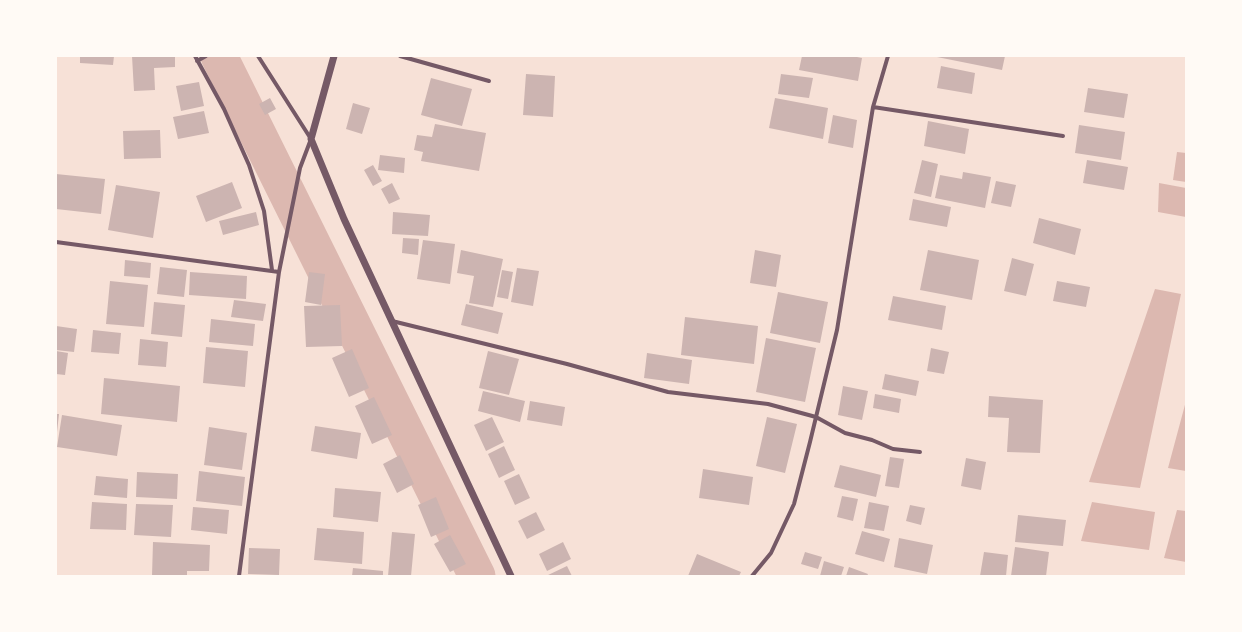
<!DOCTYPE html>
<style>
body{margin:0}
#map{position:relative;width:1242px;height:632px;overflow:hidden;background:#f7e1d7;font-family:Ubuntu,sans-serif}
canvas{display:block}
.frame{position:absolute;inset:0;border:57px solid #fffaf5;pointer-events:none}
</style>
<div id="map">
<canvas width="1242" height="632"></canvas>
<div class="frame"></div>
</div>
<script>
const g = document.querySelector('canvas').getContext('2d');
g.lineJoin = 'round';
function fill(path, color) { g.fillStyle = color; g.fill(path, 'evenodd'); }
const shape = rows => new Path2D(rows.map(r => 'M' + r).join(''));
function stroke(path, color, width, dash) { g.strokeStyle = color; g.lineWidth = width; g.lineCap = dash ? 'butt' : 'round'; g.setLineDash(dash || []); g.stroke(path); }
const water = shape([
 [1177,152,1186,153,1186,182,1173,180],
 [1159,183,1186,188,1186,217,1158,212],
 [1155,289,1181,294,1140,488,1089,482],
 [1186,401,1186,471,1168,468],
 [1092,502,1155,512,1149,550,1081,541],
 [1177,510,1186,511,1186,562,1164,558]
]);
const river = shape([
 [219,56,477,576]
]);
const building = shape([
 [80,56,114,56,113,65,80,63],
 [132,56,175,56,175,67,154,68,155,90,134,91],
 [802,56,852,56,862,58,858,81,799,70],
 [932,56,1005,56,1002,70],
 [941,66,975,73,972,94,937,88],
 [526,74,555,76,553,117,523,115],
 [781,74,813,78,809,98,778,94],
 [431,78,472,89,462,126,421,115],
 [199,82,204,106,181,111,176,86],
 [1088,88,1128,94,1124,118,1084,112],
 [270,98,276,109,265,115,259,104],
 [775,98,828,108,823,139,769,128],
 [353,103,370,108,362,134,346,129],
 [204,111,209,133,178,139,173,117],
 [833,115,857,120,853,148,828,143],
 [928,121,969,129,965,154,924,146],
 [435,124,486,133,479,171,421,161,423,152,414,150,417,135,432,137],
 [1079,125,1125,132,1121,160,1075,153],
 [160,130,161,158,124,159,123,131],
 [380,155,405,158,404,173,378,170],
 [922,160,938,164,931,197,914,193],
 [1087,160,1128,167,1124,190,1083,183],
 [373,165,382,181,373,186,364,170],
 [963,172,991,177,985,208,935,198,940,175,962,179],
 [56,174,105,179,101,214,56,209],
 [996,181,1016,185,1011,207,991,203],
 [232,182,242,208,206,222,196,196],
 [392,183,400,199,389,204,381,189],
 [116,185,160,192,153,238,108,230],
 [913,199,951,207,947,227,909,220],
 [256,212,259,225,223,235,219,221],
 [393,212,430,215,428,236,392,234],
 [1039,218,1081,229,1075,255,1033,243],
 [403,238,419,239,418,255,402,253],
 [423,240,455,244,450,284,417,279],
 [461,250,503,259,493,307,469,303,474,276,457,273],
 [755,250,781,255,776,287,750,283],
 [928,250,979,260,972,300,920,290],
 [1012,258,1034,264,1026,296,1004,291],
 [125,260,151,263,150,278,124,276],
 [160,267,187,270,184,297,157,294],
 [517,268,539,271,533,306,511,302],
 [502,270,513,272,508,299,497,297],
 [190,272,247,276,246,299,189,295],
 [309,272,325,274,321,305,305,302],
 [110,281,148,285,144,327,106,324],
 [1057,281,1090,287,1086,307,1053,301],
 [778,292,828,302,820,343,770,333],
 [893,296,946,306,942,330,888,320],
 [234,300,266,304,263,321,231,317],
 [154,302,185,305,182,337,151,334],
 [466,304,503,313,498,334,461,325],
 [340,305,342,346,306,347,304,306],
 [685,317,758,326,754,364,681,355],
 [211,319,255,324,253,346,209,342],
 [56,326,77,329,74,352,56,350],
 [93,330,121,333,119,354,91,352],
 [766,338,816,348,805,402,756,392],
 [140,339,168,342,166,367,138,365],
 [206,347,248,351,245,387,203,383],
 [931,348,949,352,944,374,927,371],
 [352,349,369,388,349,397,332,358],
 [56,351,68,353,65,375,56,374],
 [488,351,519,359,509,395,479,388],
 [647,353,692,360,689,384,644,378],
 [885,374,919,381,916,396,882,389],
 [104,378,180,386,177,422,101,414],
 [843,386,868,391,862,420,838,415],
 [483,391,525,401,520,422,478,411],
 [875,394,901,399,899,413,873,408],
 [989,396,1043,400,1040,453,1007,452,1009,418,988,417],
 [374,397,392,435,372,444,355,406],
 [530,401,565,407,562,426,527,420],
 [56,414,59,414,57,432,56,432],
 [62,415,122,425,117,456,57,447],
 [492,417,504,442,486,451,474,425],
 [767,417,797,424,785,473,756,466],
 [315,426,361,433,357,459,311,451],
 [209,427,247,433,242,470,204,465],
 [504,446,515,470,499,478,488,454],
 [400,455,414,484,397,493,383,464],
 [890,457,904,459,899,488,885,486],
 [966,458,986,462,981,490,961,486],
 [840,465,881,475,876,497,834,487],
 [703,469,753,477,749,505,699,498],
 [199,471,245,477,242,506,196,501],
 [137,472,178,474,177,499,136,497],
 [519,474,530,498,515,505,504,481],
 [96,476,128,479,127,498,94,495],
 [335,488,381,492,378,522,333,517],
 [842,496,858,499,853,521,837,517],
 [436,497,449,529,431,537,418,505],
 [92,502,127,504,126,530,90,529],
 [869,502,889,506,884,531,864,528],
 [136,504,173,505,171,537,134,535],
 [910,505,925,508,921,525,906,521],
 [193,507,229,510,227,534,191,530],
 [536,512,545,530,527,539,518,521],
 [1018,515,1066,520,1063,546,1015,542],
 [317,528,364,532,362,564,314,560],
 [862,531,890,539,884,562,855,554],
 [392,532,415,534,411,576,388,576],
 [450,535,466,564,450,572,434,544],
 [899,538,933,545,927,574,894,567],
 [153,542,210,545,209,571,187,571,187,576,152,576],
 [563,542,571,559,547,571,539,554],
 [1015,547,1049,552,1046,576,1011,576],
 [249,548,280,549,279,575,248,574],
 [805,552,822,557,818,569,801,564],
 [984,552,1008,555,1006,576,980,576],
 [697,554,741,572,739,576,688,576],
 [824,561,844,567,841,576,820,576],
 [567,566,572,576,546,576],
 [849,567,868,574,867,576,846,576],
 [353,568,383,571,383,576,352,576]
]);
const minor = shape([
 [195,56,224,109,249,165,264,211,272,270],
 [400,56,489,81],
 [197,61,206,56],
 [873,107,1063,136],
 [56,242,279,272],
 [392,321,567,364,668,392,768,404,816,417,845,433,872,440,893,449,920,452],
 [239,576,279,272,300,168,311,139,258,56],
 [752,576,771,553,794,504,810,442,837,330,873,107,888,56]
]);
const tertiary = shape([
 [334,56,311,139,344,219,511,576]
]);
fill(water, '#dcb8b0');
stroke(river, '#dcb8b0', 37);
fill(building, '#ccb4b1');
stroke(minor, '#755966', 4);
stroke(tertiary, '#755966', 7);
</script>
